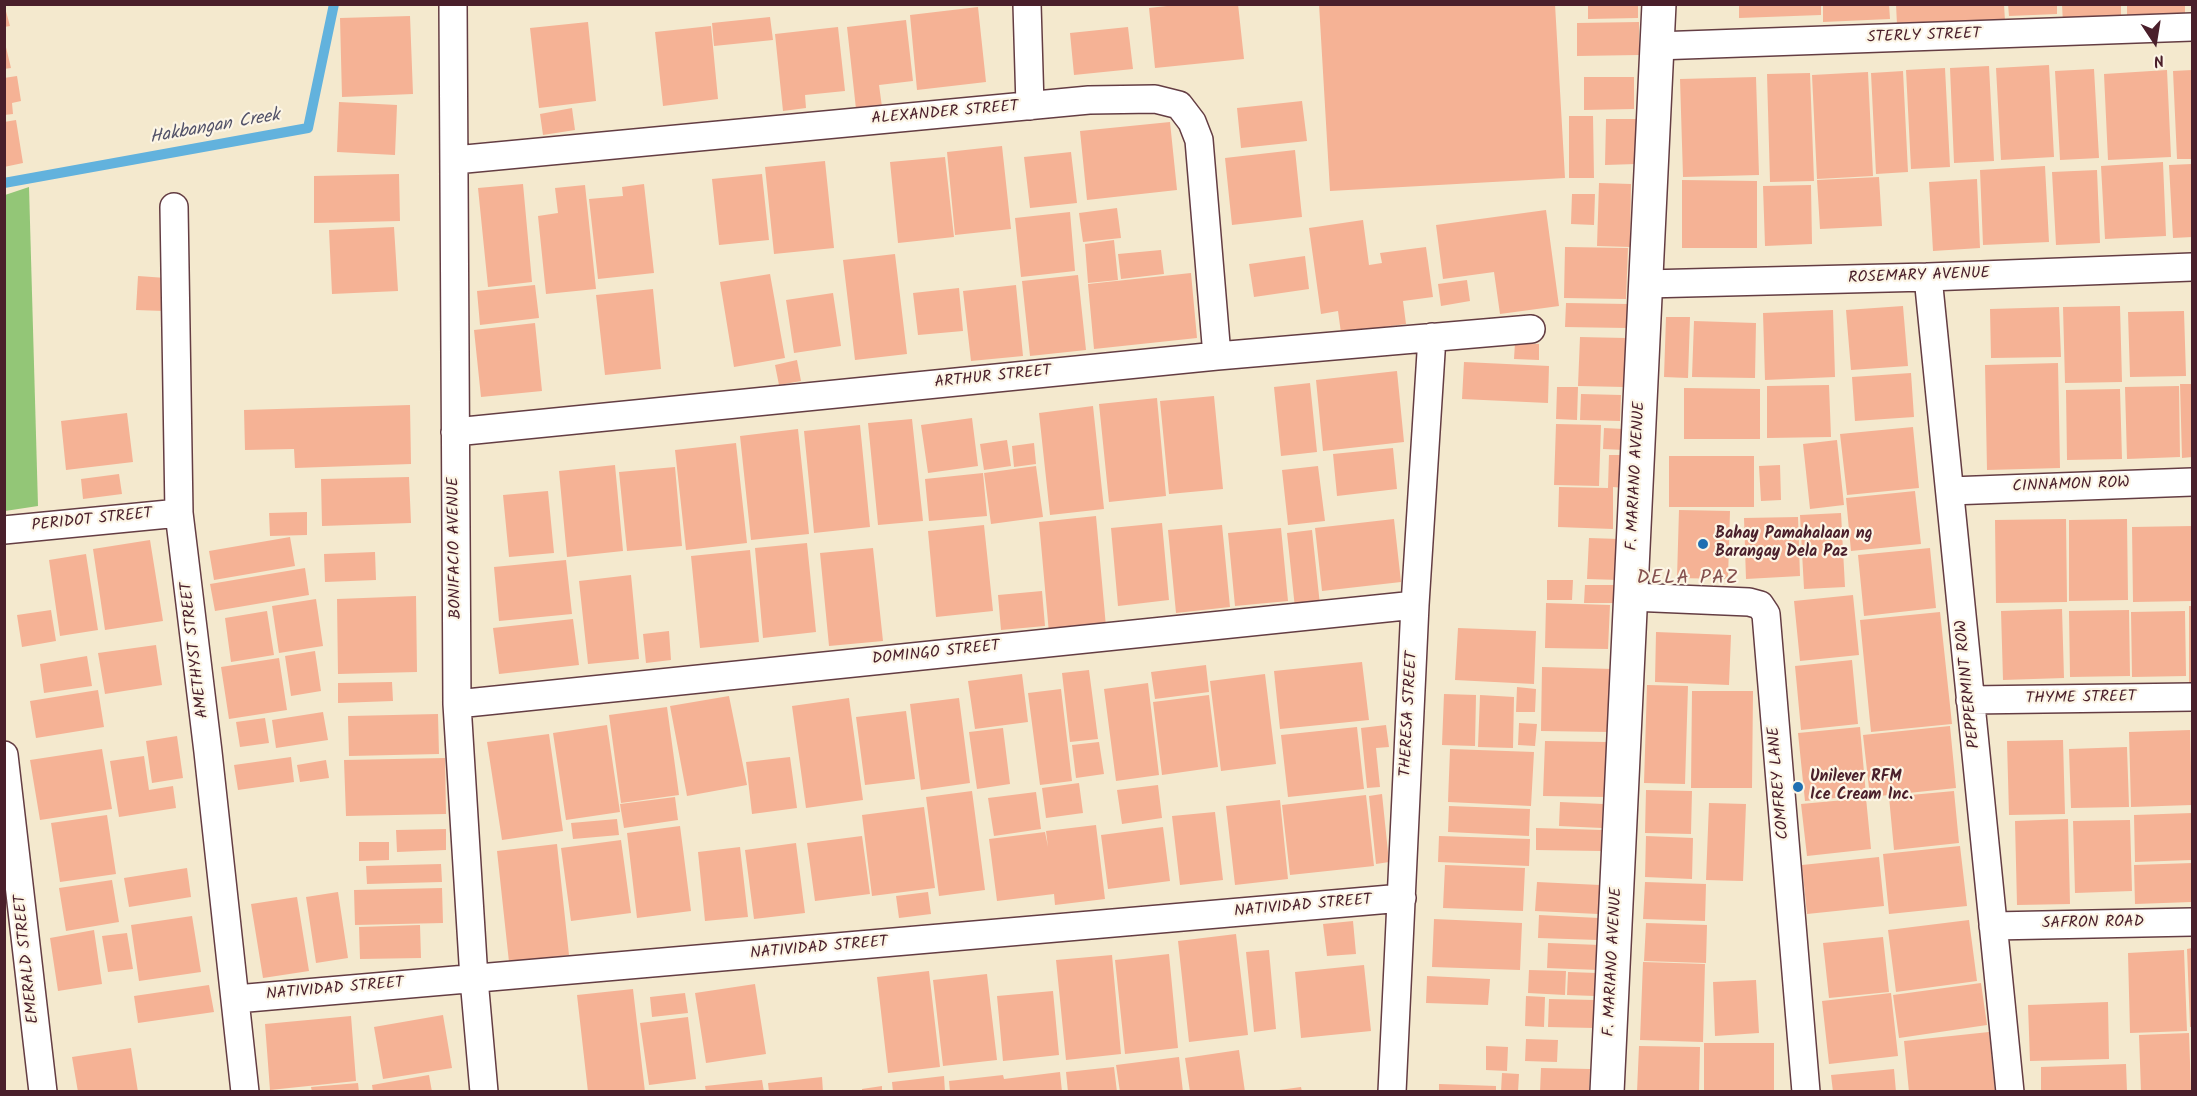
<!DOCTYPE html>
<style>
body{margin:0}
#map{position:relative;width:2197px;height:1096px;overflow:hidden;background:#f4e9ce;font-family:Kalam,sans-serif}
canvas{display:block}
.frame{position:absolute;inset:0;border:6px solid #4a1f2b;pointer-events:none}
.north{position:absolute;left:2125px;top:12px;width:60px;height:60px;-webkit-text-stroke:4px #fcf5e5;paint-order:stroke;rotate:168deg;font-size:16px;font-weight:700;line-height:24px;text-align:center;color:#4a1f2b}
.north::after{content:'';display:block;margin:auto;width:21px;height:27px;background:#4a1f2b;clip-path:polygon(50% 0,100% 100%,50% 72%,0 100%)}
</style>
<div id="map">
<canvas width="2197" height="1096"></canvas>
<div class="frame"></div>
<div class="north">N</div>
</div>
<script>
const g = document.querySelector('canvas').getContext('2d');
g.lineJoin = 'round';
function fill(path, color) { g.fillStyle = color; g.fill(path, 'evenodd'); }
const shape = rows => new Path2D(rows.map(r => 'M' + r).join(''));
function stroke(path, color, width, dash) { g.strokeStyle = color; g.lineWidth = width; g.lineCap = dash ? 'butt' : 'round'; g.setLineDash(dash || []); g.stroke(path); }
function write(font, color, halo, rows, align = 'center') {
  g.font = font + ' Kalam,sans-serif'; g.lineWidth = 4.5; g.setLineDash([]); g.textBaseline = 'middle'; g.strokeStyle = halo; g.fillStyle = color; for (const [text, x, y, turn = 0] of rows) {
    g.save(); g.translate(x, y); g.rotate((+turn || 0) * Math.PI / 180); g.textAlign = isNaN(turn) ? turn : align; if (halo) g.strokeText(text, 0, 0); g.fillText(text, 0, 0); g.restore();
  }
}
const green = shape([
 [29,187,38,506,5,511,5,195]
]);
const stream = shape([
 [4,183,308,128,334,4]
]);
const building = shape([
 [4,4,10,26,4,27],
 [1185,4,1238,4,1244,59,1155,68,1149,8],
 [1319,4,1555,4,1565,178,1330,191],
 [1588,4,1638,4,1638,18,1588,19],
 [1823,4,1889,4,1890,19,1823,22],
 [1896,4,2004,4,2005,21,1897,25],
 [2008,4,2057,4,2057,14,2009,16],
 [2062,4,2121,4,2121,22,2063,24],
 [2127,4,2185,4,2185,13,2127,15],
 [1739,5,1821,5,1821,15,1739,18],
 [978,7,986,82,917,90,910,15],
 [410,16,413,94,342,97,340,18],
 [770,17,773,40,714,46,712,23],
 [906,20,913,81,879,85,882,107,856,109,847,27],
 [588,22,596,101,539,108,530,28],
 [1639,22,1639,55,1577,56,1577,23],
 [711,26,718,99,663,106,655,32],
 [838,27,845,91,805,95,806,108,783,111,775,34],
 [1128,27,1133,69,1074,75,1070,33],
 [4,39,11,68,4,69],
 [2049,65,2054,157,2001,160,1996,68],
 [1989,66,1994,161,1954,163,1950,68],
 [1945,68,1950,167,1911,169,1906,70],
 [2094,69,2099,158,2060,160,2055,71],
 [2167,70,2171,157,2108,160,2104,74],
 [2192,70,2192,159,2177,159,2173,71],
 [1903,71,1908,172,1876,174,1871,73],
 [1868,72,1873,176,1817,179,1812,75],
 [1810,73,1814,181,1770,182,1767,74],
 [17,76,21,101,12,103,13,114,4,115,4,78],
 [1584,77,1634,77,1634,109,1584,110],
 [1756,77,1759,175,1683,177,1680,79],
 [1302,101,1307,141,1241,148,1237,108],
 [339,102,397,105,395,155,337,152],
 [572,108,575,130,543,135,540,114],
 [1569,116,1593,116,1594,178,1569,178],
 [1606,119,1636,119,1636,164,1605,165],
 [16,120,23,163,4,167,4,122],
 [1170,122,1177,190,1087,200,1080,131],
 [1002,146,1011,229,955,235,947,152],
 [1295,150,1302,217,1232,225,1225,158],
 [1071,152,1077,203,1030,208,1024,157],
 [945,157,954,237,898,243,890,162],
 [825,161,834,248,774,254,765,167],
 [2163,162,2166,236,2105,239,2101,166],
 [2192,164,2192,237,2173,238,2169,165],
 [2045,166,2049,242,1983,245,1980,170],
 [2097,170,2100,243,2056,245,2052,172],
 [399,174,400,221,314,223,314,176],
 [762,174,769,240,719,245,712,179],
 [1879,177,1882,226,1820,229,1817,180],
 [1977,179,1980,248,1933,251,1929,182],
 [1682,180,1757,181,1757,248,1682,248],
 [1599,183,1631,184,1630,247,1597,246],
 [523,184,532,282,488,287,478,188],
 [644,184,654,273,598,279,589,199,623,196,622,187],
 [585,185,596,289,546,294,538,216,558,213,555,188],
 [1811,185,1812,244,1765,246,1763,186],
 [1572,194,1595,194,1594,225,1571,224],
 [1117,208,1121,238,1083,242,1079,213],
 [1546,210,1559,306,1500,314,1494,272,1443,279,1436,225],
 [1070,212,1075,271,1021,277,1015,218],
 [1363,220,1369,265,1382,263,1380,253,1426,247,1433,297,1403,301,1406,324,1341,333,1338,311,1321,314,1309,228],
 [394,227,398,291,332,294,329,230],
 [1114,240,1118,280,1088,283,1085,244],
 [1565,247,1628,248,1626,299,1564,298],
 [1161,250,1164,274,1121,279,1118,254],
 [895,254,907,354,855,360,843,260],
 [1305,256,1309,289,1254,297,1249,264],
 [1191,273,1197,338,1094,349,1088,284],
 [770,274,785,358,734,367,720,282],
 [1078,275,1086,350,1030,356,1022,281],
 [138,276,166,278,164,311,136,310],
 [1467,280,1470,301,1441,306,1438,284],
 [535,285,539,318,480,325,477,291],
 [1016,285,1023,356,971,361,963,291],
 [959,288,963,331,918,335,913,293],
 [653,289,661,369,605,375,596,295],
 [833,293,841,346,794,353,786,300],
 [1566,303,1628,304,1627,328,1565,327],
 [1903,306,1908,366,1851,370,1846,310],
 [2120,306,2122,382,2065,383,2063,307],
 [2059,307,2061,357,1991,358,1990,309],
 [1833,310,1835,377,1765,380,1763,313],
 [2184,311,2186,376,2130,377,2128,312],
 [1666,317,1690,317,1688,378,1664,377],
 [1694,321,1756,323,1755,378,1692,377],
 [535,323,542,391,481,397,474,330],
 [1580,337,1626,338,1624,387,1578,386],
 [1515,343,1539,344,1539,360,1514,359],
 [797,360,801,381,779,385,775,365],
 [1464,362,1549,366,1548,403,1462,399],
 [2058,363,2060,468,1987,470,1985,365],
 [1397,371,1404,442,1323,451,1316,380],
 [1911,373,1914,417,1855,421,1852,377],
 [1310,383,1317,452,1281,456,1274,387],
 [2180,384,2192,384,2192,457,2182,458],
 [1829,385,1831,437,1767,438,1767,386],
 [2179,386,2180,457,2127,459,2125,387],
 [1557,387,1578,387,1577,420,1556,419],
 [1684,388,1760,389,1760,439,1684,439],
 [2120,389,2122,459,2067,460,2066,390],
 [1581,394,1621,395,1620,421,1580,420],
 [1214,396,1223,489,1169,494,1160,401],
 [1157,398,1166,496,1109,502,1099,404],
 [410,405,411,464,295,468,294,449,245,450,244,410],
 [1093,406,1104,509,1050,515,1039,413],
 [127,413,133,462,66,470,61,421],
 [972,418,978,466,928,473,921,425],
 [912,419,923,521,878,525,868,423],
 [1556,424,1601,425,1599,486,1554,485],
 [860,425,870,527,814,533,804,431],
 [1913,427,1919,488,1847,495,1840,434],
 [1604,428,1624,429,1624,450,1603,449],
 [798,429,809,534,751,540,740,436],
 [1007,440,1011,466,984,470,980,444],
 [1837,440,1844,505,1810,509,1803,444],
 [736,443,747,543,686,550,675,450],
 [1034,443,1036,464,1014,467,1012,446],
 [1393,448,1397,489,1337,496,1333,454],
 [1609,455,1625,455,1624,488,1613,487,1613,529,1558,527,1559,487,1608,488],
 [1669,456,1754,456,1754,507,1669,507],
 [615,465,623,551,567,557,559,471],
 [1780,465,1781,500,1761,501,1759,466],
 [1036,466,1043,517,991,524,984,473],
 [1318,466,1325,521,1288,525,1282,470],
 [675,467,682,546,627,551,619,472],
 [983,473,987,516,929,521,925,479],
 [119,474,122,494,83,499,81,479],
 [409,477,411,523,322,526,321,479],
 [548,491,554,553,509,557,503,495],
 [1915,491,1921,544,1851,551,1846,498],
 [1679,510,1730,511,1728,579,1677,578],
 [307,512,307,535,270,536,269,513],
 [1841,513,1845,587,1804,589,1800,515],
 [1096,516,1106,627,1049,633,1039,522],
 [1798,517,1800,576,1746,579,1744,518],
 [1394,519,1401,582,1322,591,1315,528],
 [2066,519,2067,602,1996,603,1995,520],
 [2127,519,2128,600,2069,601,2069,520],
 [1162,523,1169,600,1118,606,1111,528],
 [984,525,993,611,936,617,928,531],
 [1222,525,1230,607,1176,613,1168,530],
 [2192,526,2192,601,2133,602,2132,527],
 [1281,528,1288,601,1235,606,1228,533],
 [1312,530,1320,605,1295,608,1287,533],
 [290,537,295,566,214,580,209,551],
 [1589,538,1620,539,1619,580,1587,579],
 [150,540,163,621,105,630,93,549],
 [807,543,816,632,763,638,755,548],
 [873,548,883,641,829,646,820,553],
 [1930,548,1936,608,1864,616,1858,555],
 [750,550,759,642,700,648,691,556],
 [375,552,376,580,325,582,324,554],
 [86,554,98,630,60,636,49,560],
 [566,560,572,614,499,621,494,567],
 [305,568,309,595,215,611,210,584],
 [631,575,639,659,588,664,579,581],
 [1547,580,1573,580,1572,600,1547,600],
 [1585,585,1617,585,1616,603,1584,603],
 [1042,591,1045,626,1001,630,998,595],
 [1853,595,1859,655,1800,661,1794,601],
 [416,596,417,672,338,674,337,599],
 [316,599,323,646,279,653,272,606],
 [1546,603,1610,605,1608,649,1545,648],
 [2189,606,2192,606,2192,684,2189,684],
 [2062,609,2064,678,2003,680,2001,611],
 [51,610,56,641,22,647,17,615],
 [2129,610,2130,676,2070,677,2069,611],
 [267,611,274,655,231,662,225,618],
 [2185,611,2186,676,2132,677,2131,612],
 [1940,612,1952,724,1871,732,1860,620],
 [573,619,579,665,499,674,493,628],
 [1458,628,1536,631,1534,684,1455,680],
 [669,631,671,660,646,663,643,634],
 [1656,632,1731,635,1729,685,1655,682],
 [156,645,162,685,105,694,98,653],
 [315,651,321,691,291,696,285,656],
 [87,656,92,686,44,693,40,664],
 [279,658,287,710,229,719,221,667],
 [1852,660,1858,724,1801,730,1795,666],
 [1362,662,1369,720,1280,729,1274,671],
 [1206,665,1209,692,1155,699,1151,672],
 [1542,667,1613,669,1611,732,1541,731],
 [1089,670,1098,739,1070,742,1062,673],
 [1022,674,1028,722,975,729,968,681],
 [1265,674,1276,764,1221,771,1210,681],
 [392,682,393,701,338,703,338,683],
 [1148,683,1159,775,1116,781,1104,689],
 [1647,685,1688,686,1685,784,1644,783],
 [1517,687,1536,689,1535,712,1516,712],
 [1061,689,1072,781,1040,785,1028,693],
 [98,690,104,727,36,738,30,701],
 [1692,691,1753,691,1752,788,1691,788],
 [1444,694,1476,695,1475,746,1442,745],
 [1209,695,1218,767,1162,775,1153,702],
 [1480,695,1514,697,1513,748,1478,747],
 [729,696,747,785,687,796,670,706],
 [849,698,863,800,806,808,792,706],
 [959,698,970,783,921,790,910,704],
 [667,707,679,795,621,803,609,715],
 [906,711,915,779,865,785,856,717],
 [323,712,328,740,276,748,272,720],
 [438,714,439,754,349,756,348,716],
 [265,718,269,743,240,747,236,722],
 [1519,723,1537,724,1535,746,1518,745],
 [607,725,620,812,566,820,553,733],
 [1386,725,1389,747,1376,748,1380,787,1367,788,1361,728],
 [1950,726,1956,788,1870,797,1863,735],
 [1357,727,1364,789,1288,797,1281,735],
 [1860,727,1866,795,1805,801,1798,733],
 [1003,728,1010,784,977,789,969,732],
 [2190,730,2192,805,2131,807,2129,732],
 [549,734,563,831,502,840,487,742],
 [177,736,183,778,152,783,146,741],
 [2063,740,2065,814,2009,815,2007,741],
 [1545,741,1607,742,1606,797,1543,796],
 [1099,742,1104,774,1076,778,1072,745],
 [2127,747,2129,807,2071,808,2069,749],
 [102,749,112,809,40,820,30,760],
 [1450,749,1534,752,1531,806,1448,802],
 [144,756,149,790,173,786,176,808,119,817,110,761],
 [291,757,294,782,238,790,234,765],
 [790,757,797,808,752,814,746,762],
 [445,758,446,814,346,816,344,760],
 [326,760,329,778,300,782,297,765],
 [1079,783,1083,813,1046,818,1042,788],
 [1158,785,1162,818,1122,824,1117,790],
 [1646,790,1692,791,1691,834,1645,833],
 [972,791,985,890,939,896,926,797],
 [1954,791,1959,843,1894,850,1889,797],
 [1036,792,1041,829,994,836,988,798],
 [1382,794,1389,862,1376,864,1369,796],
 [1366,795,1374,866,1290,875,1282,805],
 [675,797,678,820,624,828,620,804],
 [1866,798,1871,849,1807,856,1801,804],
 [1280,800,1288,879,1235,885,1226,806],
 [1560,802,1603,804,1602,828,1559,826],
 [1709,803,1746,804,1743,881,1706,880],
 [1449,806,1530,809,1529,836,1448,832],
 [924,807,935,888,872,896,862,815],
 [1215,812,1223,880,1180,885,1172,816],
 [2192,813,2192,860,2135,862,2134,815],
 [107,815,116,874,60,882,51,823],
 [617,819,619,835,573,839,571,823],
 [2068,819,2070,904,2017,905,2015,821],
 [2130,820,2132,891,2075,893,2073,821],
 [1096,825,1105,899,1055,905,1054,894,997,901,989,839,1045,832,1048,847,1046,831],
 [680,826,691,911,637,918,627,833],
 [1163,827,1170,881,1108,889,1101,835],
 [1536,828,1602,830,1601,851,1536,850],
 [446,829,446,850,397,852,396,830],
 [862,836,870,894,815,901,807,843],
 [1439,836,1530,839,1529,866,1438,862],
 [1646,836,1693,838,1692,879,1645,877],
 [621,840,631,913,571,921,561,848],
 [359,842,389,842,389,860,359,861],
 [796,843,805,913,754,919,745,850],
 [557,844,569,955,509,962,497,851],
 [1960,846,1967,906,1889,914,1883,854],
 [740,847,748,917,705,921,698,852],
 [1879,857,1884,906,1807,914,1802,865],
 [2192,863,2192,902,2135,904,2134,865],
 [441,864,442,882,367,884,366,866],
 [1445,865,1525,868,1523,911,1443,908],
 [187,868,191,897,129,907,124,878],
 [112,880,119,922,66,931,59,888],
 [1537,882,1600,885,1598,914,1535,911],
 [1645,882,1706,884,1705,921,1643,919],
 [442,888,443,923,355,925,354,890],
 [338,892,348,958,316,963,306,897],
 [928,892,931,914,899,918,896,896],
 [297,897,309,971,263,978,251,904],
 [1539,915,1599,918,1598,940,1538,938],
 [192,916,201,972,139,981,131,925],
 [1434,919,1522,923,1520,970,1432,967],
 [1969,920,1977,981,1896,992,1888,930],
 [1353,921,1356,954,1327,956,1323,924],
 [1646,923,1707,925,1706,963,1644,961],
 [420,925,421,958,360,959,359,927],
 [94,930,102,984,58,991,50,938],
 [127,933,133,969,108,972,102,936],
 [1236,934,1248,1035,1189,1042,1178,941],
 [1883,937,1889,992,1829,998,1823,943],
 [1548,943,1600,945,1599,970,1547,968],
 [2192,948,2192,1027,2190,1027,2187,949],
 [1269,950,1276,1029,1254,1032,1246,952],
 [2184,950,2187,1031,2130,1033,2128,953],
 [1169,954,1178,1048,1125,1054,1115,960],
 [1112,955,1121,1054,1066,1060,1056,960],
 [1643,962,1705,964,1703,1042,1640,1040],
 [1364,965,1371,1031,1301,1038,1295,972],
 [1529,970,1566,971,1565,995,1528,993],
 [929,971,940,1067,888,1073,877,977],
 [1568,972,1597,973,1595,996,1567,995],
 [987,974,997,1060,943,1066,933,980],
 [1427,976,1490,979,1488,1005,1426,1003],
 [1756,980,1759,1033,1715,1036,1713,982],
 [1981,983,1987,1025,1899,1038,1893,995],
 [755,984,766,1054,706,1063,695,993],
 [209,985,214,1012,138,1023,134,996],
 [633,989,645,1092,588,1092,577,995],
 [1053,991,1059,1055,1003,1061,997,996],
 [685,993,688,1013,652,1017,650,997],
 [1891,993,1898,1056,1829,1064,1822,1001],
 [1526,996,1545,997,1544,1027,1525,1026],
 [1549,999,1595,1000,1594,1028,1548,1027],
 [2108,1002,2109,1059,2030,1061,2028,1005],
 [443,1015,452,1068,383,1079,374,1027],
 [351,1016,356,1081,270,1090,265,1024],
 [688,1017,696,1079,649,1085,640,1023],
 [1989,1032,1995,1092,1909,1092,1904,1041],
 [2189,1033,2191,1091,2141,1092,2139,1035],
 [1526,1039,1558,1040,1557,1062,1525,1061],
 [1704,1043,1774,1043,1774,1092,1704,1092],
 [1486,1046,1508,1047,1507,1071,1486,1070],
 [1639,1046,1700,1047,1699,1092,1637,1092],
 [131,1048,138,1092,78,1092,72,1057],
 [1239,1050,1245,1092,1190,1092,1185,1058],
 [1179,1057,1183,1092,1120,1092,1116,1065],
 [2126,1064,2127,1092,2041,1092,2041,1067],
 [1114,1067,1117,1092,1068,1092,1066,1072],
 [1541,1068,1590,1069,1589,1092,1540,1092],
 [1894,1069,1896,1092,1833,1092,1831,1075],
 [1060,1072,1062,1092,950,1092,949,1081,1003,1075,1004,1079],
 [1502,1073,1519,1074,1518,1092,1501,1092],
 [429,1075,432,1092,373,1092,372,1085],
 [944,1076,945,1092,893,1092,892,1082],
 [822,1077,823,1092,769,1092,768,1083],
 [762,1080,764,1092,706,1092,705,1086],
 [358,1083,359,1092,312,1092,311,1087],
 [1439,1084,1496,1086,1496,1092,1439,1092],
 [882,1086,882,1092,862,1092,862,1089],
 [1301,1087,1302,1092,1279,1092,1279,1090]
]);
const minor = shape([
 [453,4,457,704,474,979,484,1092],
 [1027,4,1030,106],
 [1656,46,2192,27],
 [455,160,1089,100,1155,99,1179,105,1192,122,1199,140,1217,356],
 [174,207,179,513,208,752,245,1092],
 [1928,277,2010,1092],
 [1646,284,1928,277,2192,267],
 [455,432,1217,356,1531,329],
 [1950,491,2192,482],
 [4,530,179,513],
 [1631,597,1749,602,1760,605,1766,614,1806,1092],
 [1970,700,2192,697],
 [457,704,1415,605],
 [4,755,43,1092],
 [1993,926,2192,922],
 [236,999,1402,898],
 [1392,1092,1415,605,1432,337]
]);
const tertiary = shape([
 [1607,1092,1659,4]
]);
const markers = [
 [1703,544,6,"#1f6fb2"],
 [1798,787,6,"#1f6fb2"]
];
const streetNames = [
 ["STERLY STREET",1924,37,-2],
 ["ALEXANDER STREET",945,114,-5],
 ["ROSEMARY AVENUE",1919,277,-2],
 ["ARTHUR STREET",993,378,-6],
 ["F. MARIANO AVENUE",1637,476,-87],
 ["CINNAMON ROW",2071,486,-2],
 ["PERIDOT STREET",92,521,-6],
 ["BONIFACIO AVENUE",456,548,-91],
 ["AMETHYST STREET",196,650,-97],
 ["DOMINGO STREET",936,654,-6],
 ["PEPPERMINT ROW",1969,684,-96],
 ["THYME STREET",2081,699,-1],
 ["THERESA STREET",1410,714,-87],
 ["COMFREY LANE",1780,783,-95],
 ["NATIVIDAD STREET",1303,907,-5],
 ["SAFRON ROAD",2093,924,-1],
 ["NATIVIDAD STREET",819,949,-5],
 ["EMERALD STREET",28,959,-96],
 ["F. MARIANO AVENUE",1614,962,-87],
 ["NATIVIDAD STREET",335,990,-5]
];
const poiNames = [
 ["Bahay Pamahalaan ng",1715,535],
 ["Barangay Dela Paz",1715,553],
 ["Unilever RFM",1810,778],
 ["Ice Cream Inc.",1810,796]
];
const waterNames = [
 ["Hakbangan Creek",215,128,-10]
];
const quarterNames = [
 ["DELA PAZ",1688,580]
];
fill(green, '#93c677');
stroke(stream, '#62b2dd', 10);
fill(building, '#f5b295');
stroke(minor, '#643d43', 30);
stroke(tertiary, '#643d43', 36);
stroke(minor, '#fff', 27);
stroke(tertiary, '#fff', 33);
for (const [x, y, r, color] of markers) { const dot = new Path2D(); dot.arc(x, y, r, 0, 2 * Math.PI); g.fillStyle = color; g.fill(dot); stroke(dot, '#fcf5e5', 2); }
write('16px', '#4a1f2b', '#fcf5e5', streetNames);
write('bold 16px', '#4a1f2b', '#fcf5e5', poiNames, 'left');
write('italic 18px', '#525269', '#fcf5e5', waterNames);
g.letterSpacing = '1.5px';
write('20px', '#865250', '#fcf5e5', quarterNames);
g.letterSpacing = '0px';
</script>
